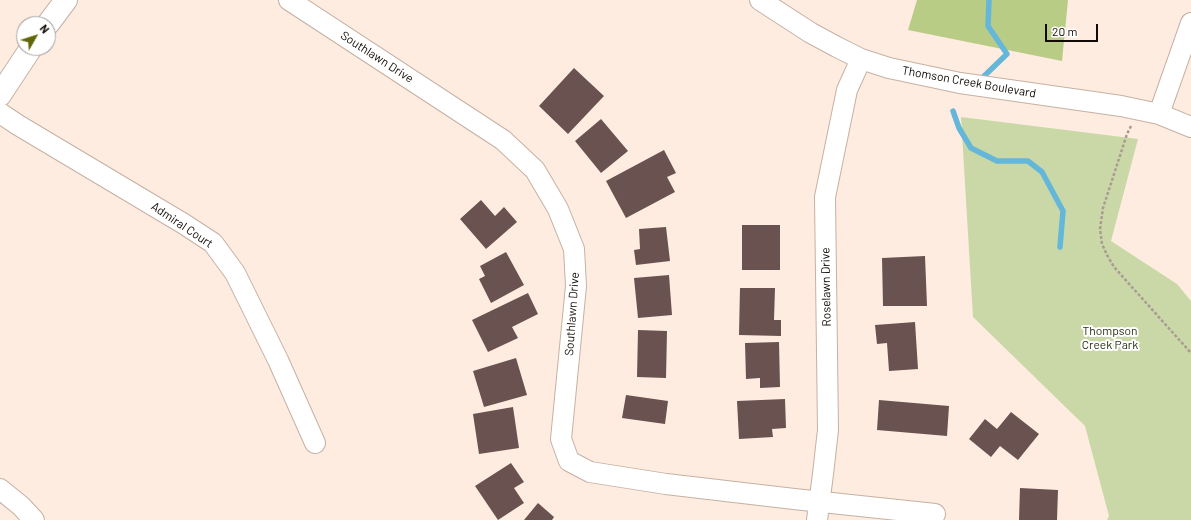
<!DOCTYPE html>
<style>
body{margin:0}
#map{position:relative;width:1191px;height:520px;overflow:hidden;background:#feece0;font-family:Barlow,sans-serif}
canvas{display:block}
.north{position:absolute;left:16px;top:16px;width:40px;height:40px;box-sizing:border-box;background:#fff;border:1px solid #a09d9b;border-radius:50%;rotate:51deg;font-size:11px;font-weight:700;line-height:16px;text-align:center;color:#110a06}
.north::after{content:'';display:block;margin:auto;width:14px;height:18px;background:#5f6707;clip-path:polygon(50% 0,100% 100%,50% 72%,0 100%)}
.scale{position:absolute;left:1045px;top:24px;width:53px;height:18px;box-sizing:border-box;border:2px solid #110a06;border-top:0;padding-left:5px;font-size:12px;line-height:14px;white-space:nowrap;color:#110a06;-webkit-text-stroke:3px #fff;paint-order:stroke}
</style>
<div id="map">
<canvas width="1191" height="520"></canvas>
<div class="north">N</div>
<div class="scale">20 m</div>
</div>
<script>
const g = document.querySelector('canvas').getContext('2d');
g.lineJoin = 'round';
function fill(path, color) { g.fillStyle = color; g.fill(path, 'evenodd'); }
const shape = rows => new Path2D(rows.map(r => 'M' + r).join(''));
function stroke(path, color, width, dash) { g.strokeStyle = color; g.lineWidth = width; g.lineCap = dash ? 'butt' : 'round'; g.setLineDash(dash || []); g.stroke(path); }
function write(font, color, halo, rows, align = 'center') {
  g.font = font + ' Barlow,sans-serif'; g.lineWidth = 4; g.setLineDash([]); g.textBaseline = 'middle'; g.strokeStyle = halo; g.fillStyle = color; for (const [text, x, y, turn = 0] of rows) {
    g.save(); g.translate(x, y); g.rotate((+turn || 0) * Math.PI / 180); g.textAlign = isNaN(turn) ? turn : align; if (halo) g.strokeText(text, 0, 0); g.fillText(text, 0, 0); g.restore();
  }
}
const green = shape([
 [961,117,1138,139,1111,241,1177,284,1191,301,1191,520,1107,520,1109,516,1085,426,973,317]
]);
const forest = shape([
 [917,0,1068,0,1062,61,908,30]
]);
const stream = shape([
 [980,80,1007,54,988,26,989,0],
 [953,111,959,128,971,148,997,161,1028,161,1042,172,1063,211,1060,247]
]);
const building = shape([
 [574,68,604,96,568,134,539,106],
 [601,119,628,151,601,173,575,141],
 [664,150,676,173,667,177,675,192,626,218,606,181],
 [481,200,495,216,504,207,517,222,486,249,460,219],
 [742,225,780,225,780,270,742,270],
 [666,227,670,261,636,265,634,250,640,249,639,229],
 [506,252,524,285,491,303,479,279,485,276,480,266],
 [925,256,927,306,883,306,882,258],
 [669,275,672,315,638,318,634,278],
 [740,288,775,288,774,320,781,320,781,336,739,335],
 [528,293,538,314,512,327,518,338,488,352,472,320],
 [915,322,918,369,889,371,887,343,877,344,875,325],
 [638,330,667,331,666,378,637,377],
 [779,342,780,387,760,388,760,378,746,379,745,343],
 [516,358,527,395,484,407,473,371],
 [626,395,668,401,665,424,622,418],
 [785,399,786,428,772,429,773,437,739,439,737,401],
 [879,400,949,406,947,436,877,430],
 [513,407,519,448,479,454,473,414],
 [1011,412,1039,434,1018,460,1000,446,991,457,969,439,985,419,997,429],
 [511,463,524,482,514,488,524,503,498,520,475,486],
 [1020,488,1058,490,1057,520,1019,520],
 [538,503,554,517,552,520,524,520]
]);
const path = shape([
 [1131,126,1127,134,1103,208,1100,229,1102,244,1107,255,1114,267,1191,353]
]);
const minor = shape([
 [289,0,503,140,535,170,558,209,574,249,576,286,561,439,569,461,590,472,666,484,794,499,935,514],
 [760,0,811,33,837,47,861,59,889,68,960,83,1121,106,1159,114,1191,127],
 [0,113,18,125,184,224,213,243,235,273,278,360,315,443],
 [1159,114,1191,23],
 [0,489,21,506,34,520],
 [817,520,823,474,828,430,825,197,847,90,861,59]
]);
const tertiary = shape([
 [48,24,66,0],
 [0,95,31,48]
]);
const streetNames = [
 ["Southlawn Drive",377,57,33],
 ["Thomson Creek Boulevard",969,82,10],
 ["Admiral Court",182,225,34],
 ["Roselawn Drive",826,287,-91],
 ["Southlawn Drive",572,314,-86]
];
const parkNames = [
 ["Thompson",1110,331],
 ["Creek Park",1110,345]
];
fill(green, '#cad8a8');
fill(forest, '#b8cc86');
stroke(stream, '#65b7da', 5.5);
fill(building, '#695250');
stroke(minor, '#c6b1a3', 22);
stroke(tertiary, '#c6b1a3', 24);
stroke(path, '#aa9b92', 2.5, [3, 2]);
stroke(minor, '#fff', 20);
stroke(tertiary, '#fff', 22);
write('12px', '#110a06', '#fff', streetNames);
write('12px', '#282f11', '#fff', parkNames);
</script>
